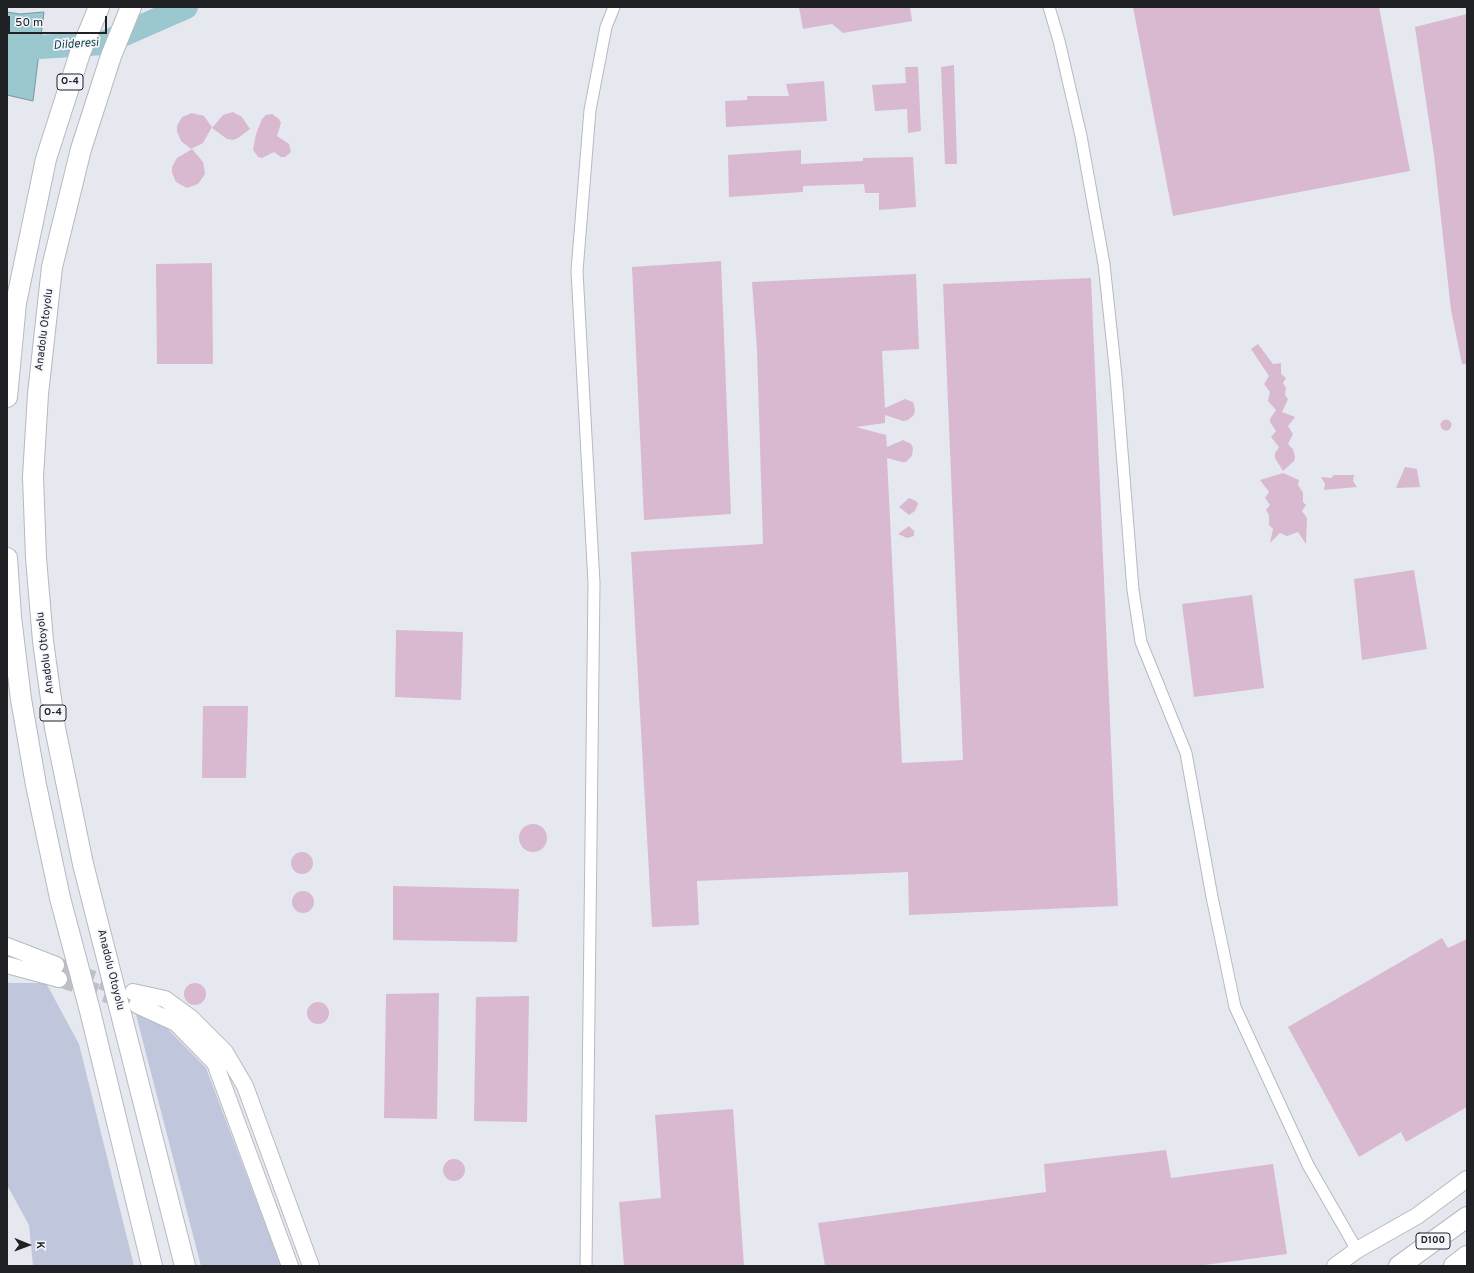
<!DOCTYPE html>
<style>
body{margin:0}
#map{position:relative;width:1474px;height:1273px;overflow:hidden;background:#e6e8f0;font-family:Overpass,sans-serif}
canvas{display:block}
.frame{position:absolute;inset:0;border:8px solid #202124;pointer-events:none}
.north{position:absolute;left:8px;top:1225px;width:40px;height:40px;-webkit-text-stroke:3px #f4f6fd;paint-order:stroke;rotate:91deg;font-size:11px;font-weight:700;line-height:16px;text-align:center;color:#202124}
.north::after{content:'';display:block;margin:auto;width:14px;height:18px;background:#202124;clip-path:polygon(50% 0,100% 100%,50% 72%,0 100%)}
.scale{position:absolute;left:8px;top:16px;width:99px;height:18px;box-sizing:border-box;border:2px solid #202124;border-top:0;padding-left:5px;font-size:12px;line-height:14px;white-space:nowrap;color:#202124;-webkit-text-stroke:3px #f4f6fd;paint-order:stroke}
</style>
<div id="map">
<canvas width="1474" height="1273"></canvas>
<div class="frame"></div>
<div class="north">K</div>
<div class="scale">50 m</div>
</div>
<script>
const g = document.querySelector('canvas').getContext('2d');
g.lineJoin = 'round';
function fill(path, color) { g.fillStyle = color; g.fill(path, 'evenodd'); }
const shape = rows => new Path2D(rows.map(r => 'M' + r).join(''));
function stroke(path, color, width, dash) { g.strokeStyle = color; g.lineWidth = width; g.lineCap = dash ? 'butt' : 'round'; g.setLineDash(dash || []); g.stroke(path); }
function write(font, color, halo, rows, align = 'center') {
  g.font = font + ' Overpass,sans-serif'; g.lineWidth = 3.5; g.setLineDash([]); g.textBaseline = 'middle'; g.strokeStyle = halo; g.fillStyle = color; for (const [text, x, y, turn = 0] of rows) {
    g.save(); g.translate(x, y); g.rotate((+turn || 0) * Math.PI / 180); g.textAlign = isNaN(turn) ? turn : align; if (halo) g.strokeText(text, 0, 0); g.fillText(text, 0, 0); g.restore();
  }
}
const green = shape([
 [7,983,46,983,79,1044,134,1266,33,1266,29,1225,7,1185],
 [135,1011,165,1026,206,1068,281,1266,201,1266]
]);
const water = shape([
 [7,12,20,14,44,12,33,101,7,95,7,12]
]);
const river = shape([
 [7,49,104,43,186,7]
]);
const building = shape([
 [799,7,910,7,912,21,843,33,832,24,803,29],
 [1133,7,1379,7,1410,171,1173,216],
 [1467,14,1467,364,1462,364,1451,310,1434,155,1415,27],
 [954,65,957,164,945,164,941,67],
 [905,67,918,67,921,131,908,133,907,109,875,111,872,85,906,83],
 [824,81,827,121,726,127,725,101,747,100,747,96,789,96,786,84],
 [233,112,242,117,250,129,238,138,233,140,227,139,212,128,223,115],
 [192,113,204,116,212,127,203,143,191,149,181,141,177,131,177,126,182,117],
 [272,114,279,119,281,123,277,136,289,144,291,152,285,157,281,157,274,152,262,158,258,157,253,150,256,134,262,119,266,115],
 [192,149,203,162,205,174,198,184,187,188,176,182,172,173,172,167,177,158],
 [801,150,801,164,863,161,863,158,913,157,916,207,879,210,879,193,865,193,864,184,803,186,803,192,729,197,728,155],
 [721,261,731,514,644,520,632,267],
 [212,263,213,364,157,364,156,264],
 [916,274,919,349,882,351,885,408,905,399,913,402,915,410,914,415,908,420,903,421,885,415,885,423,856,427,886,435,887,447,903,440,911,444,913,448,912,456,906,462,902,462,887,458,902,763,963,760,943,284,1091,278,1118,906,909,915,908,872,697,881,699,925,652,927,631,552,763,544,757,350,752,282],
 [1258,344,1273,364,1281,363,1281,374,1286,378,1283,383,1286,388,1285,395,1288,399,1282,412,1295,417,1288,426,1293,434,1288,444,1293,449,1295,457,1294,461,1283,471,1275,458,1275,453,1279,447,1271,437,1276,431,1270,422,1270,419,1276,410,1268,401,1270,392,1264,384,1269,376,1251,349],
 '1440.5 425a5.5 5.5 0 1 1 11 0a5.5 5.5 0 1 1-11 0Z',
 [1405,467,1417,469,1420,487,1396,488],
 [1283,473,1299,480,1298,485,1303,493,1303,502,1306,505,1302,511,1307,518,1306,544,1298,532,1287,536,1280,533,1270,543,1273,529,1269,525,1269,515,1266,510,1270,505,1265,498,1269,492,1260,480],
 [1334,475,1354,475,1353,481,1357,487,1324,490,1325,484,1321,477,1331,478],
 [909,498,916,501,918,504,915,511,909,515,899,507],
 [909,526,914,531,914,536,907,538,898,534],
 [1414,570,1427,649,1362,660,1354,579],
 [1252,595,1264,688,1194,697,1182,604],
 [396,630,463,632,461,700,395,697],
 [203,706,248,706,246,778,202,778],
 '519 838a14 14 0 1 1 28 0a14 14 0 1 1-28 0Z',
 '291 863a11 11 0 1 1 22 0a11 11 0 1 1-22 0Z',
 [393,886,519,889,517,942,393,940],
 '292 902a11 11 0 1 1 22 0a11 11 0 1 1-22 0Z',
 [1442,938,1448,948,1467,939,1467,1107,1406,1142,1401,1132,1359,1157,1288,1027],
 '184 994a11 11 0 1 1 22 0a11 11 0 1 1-22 0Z',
 [439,993,437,1119,384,1118,386,994],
 [529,996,527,1122,474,1121,476,997],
 '307 1013a11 11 0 1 1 22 0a11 11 0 1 1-22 0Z',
 [733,1109,744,1266,624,1266,619,1202,661,1198,655,1115],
 [1166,1150,1171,1178,1273,1164,1287,1254,1197,1266,825,1266,818,1223,1046,1192,1044,1164],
 '443 1170a11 11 0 1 1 22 0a11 11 0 1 1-22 0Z'
]);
const secondaryTunnel = shape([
 [56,965,122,989],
 [59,979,137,1005]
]);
const street = shape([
 [1049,7,1059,41,1081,136,1104,264,1116,376,1133,590,1141,642,1186,753,1212,897,1235,1007,1308,1165,1357,1250],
 [586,1266,594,583,577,271,590,110,606,27,614,7]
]);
const secondary = shape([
 [7,946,56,965],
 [7,965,59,979],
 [133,992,165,999,191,1018,225,1052,245,1086,311,1266],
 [137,1005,176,1023,215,1063,290,1266],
 [1335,1266,1357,1250,1417,1216,1467,1179]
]);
const highway = shape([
 [131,7,111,56,81,149,52,267,38,394,33,477,36,558,43,641,55,728,83,864,185,1266],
 [7,397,16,303,46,159,80,53,99,7],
 [7,558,11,617,21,699,36,785,60,898,90,1011,152,1266],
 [1399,1266,1467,1217],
 [1454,1266,1467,1256]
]);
const shields = [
 [70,82,26],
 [53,713,26],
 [1433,1241,34]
];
const shieldNames = [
 ["O-4",70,82],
 ["O-4",53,713],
 ["D100",1433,1241]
];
const streetNames = [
 ["Anadolu Otoyolu",45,330,-83],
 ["Anadolu Otoyolu",46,653,-97],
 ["Anadolu Otoyolu",110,970,76]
];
const waterNames = [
 ["Dilderesi",76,45,-4]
];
fill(green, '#c0c6db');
fill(water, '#9bc8ce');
stroke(water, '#76969b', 1);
stroke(river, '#9bc8ce', 24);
fill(building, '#d9b9d0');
stroke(secondaryTunnel, '#bec0c7', 16, [16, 8]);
stroke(street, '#b7b9c0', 13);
stroke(secondary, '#b7b9c0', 18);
stroke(highway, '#b7b9c0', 22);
stroke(street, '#fff', 11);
stroke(secondary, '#fff', 16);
stroke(highway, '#fff', 20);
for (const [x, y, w] of shields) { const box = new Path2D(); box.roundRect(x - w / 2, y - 8, w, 16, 3); g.fillStyle = '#f4f6fd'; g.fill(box); stroke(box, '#202124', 1); }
write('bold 10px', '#202124', null, shieldNames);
write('11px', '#202124', '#f4f6fd', streetNames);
write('italic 12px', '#194348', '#f4f6fd', waterNames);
</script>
